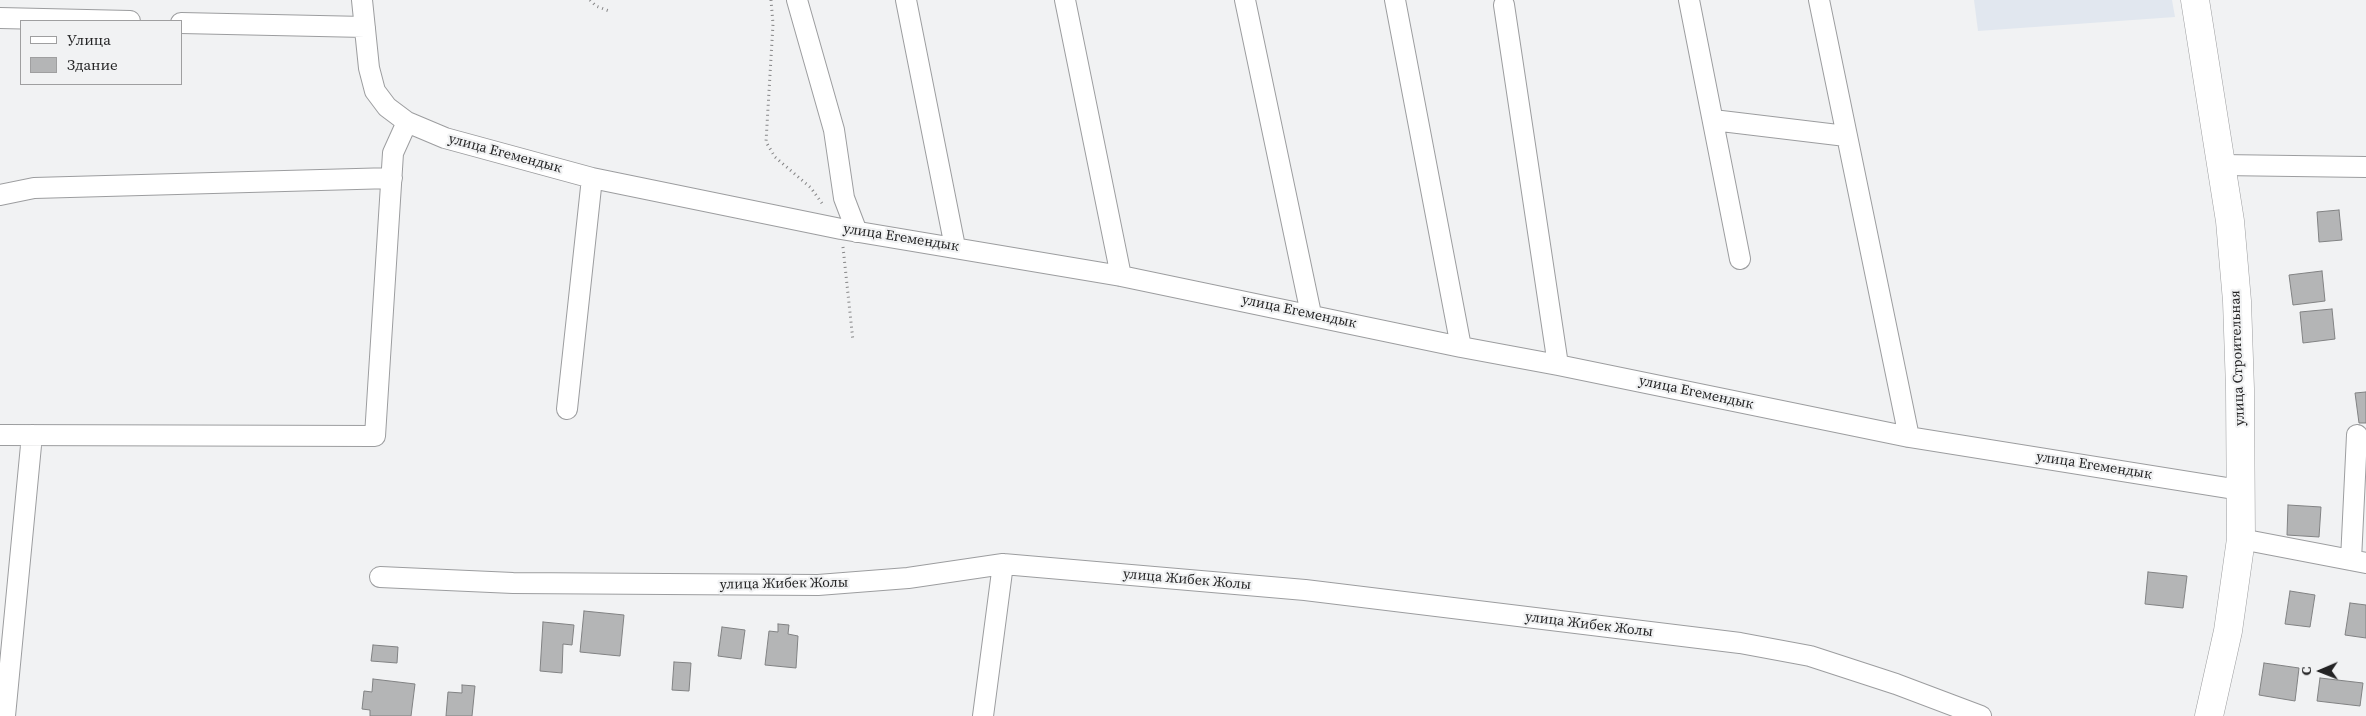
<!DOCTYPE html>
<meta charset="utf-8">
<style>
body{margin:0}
#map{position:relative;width:2366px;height:716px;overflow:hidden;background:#f1f2f3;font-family:"Source Serif 4",serif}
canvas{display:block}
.legend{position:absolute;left:20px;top:20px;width:162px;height:65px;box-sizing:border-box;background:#f1f2f3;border:1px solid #9f9fa0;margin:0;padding:6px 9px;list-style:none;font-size:15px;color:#232324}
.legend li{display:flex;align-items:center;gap:10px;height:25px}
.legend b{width:25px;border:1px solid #9f9fa0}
.north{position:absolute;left:2296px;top:646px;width:50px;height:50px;-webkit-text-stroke:4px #f1f2f3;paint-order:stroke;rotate:269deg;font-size:14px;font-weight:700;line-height:20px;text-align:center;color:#232324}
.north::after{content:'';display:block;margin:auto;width:18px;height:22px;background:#232324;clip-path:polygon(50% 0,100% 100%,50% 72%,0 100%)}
</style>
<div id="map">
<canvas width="2366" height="716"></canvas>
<ul class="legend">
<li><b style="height:6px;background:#fff"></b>Улица</li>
<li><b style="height:14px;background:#b4b5b6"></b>Здание</li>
</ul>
<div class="north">С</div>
</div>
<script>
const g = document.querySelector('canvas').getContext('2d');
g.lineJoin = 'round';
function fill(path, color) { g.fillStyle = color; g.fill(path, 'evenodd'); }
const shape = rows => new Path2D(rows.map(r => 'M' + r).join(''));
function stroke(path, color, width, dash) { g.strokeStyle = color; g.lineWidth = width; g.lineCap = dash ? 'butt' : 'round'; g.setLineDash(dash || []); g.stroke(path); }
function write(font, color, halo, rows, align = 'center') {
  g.font = font + ' "Source Serif 4",serif'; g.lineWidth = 4.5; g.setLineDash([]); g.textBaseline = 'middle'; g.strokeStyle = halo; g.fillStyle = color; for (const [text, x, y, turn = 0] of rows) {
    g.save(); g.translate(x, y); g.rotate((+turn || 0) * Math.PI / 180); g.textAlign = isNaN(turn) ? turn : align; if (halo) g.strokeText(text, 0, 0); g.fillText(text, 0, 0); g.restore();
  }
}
const built = shape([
 [1974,0,2172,0,2175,17,1978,31]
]);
const building = shape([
 [2339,210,2342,240,2319,242,2317,212,2339,210],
 [2322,271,2325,301,2293,305,2289,275,2322,271],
 [2332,309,2335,339,2303,343,2300,312,2332,309],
 [2366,392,2366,423,2359,423,2355,393,2366,392],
 [2288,505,2321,507,2319,537,2287,535,2288,505],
 [2148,572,2187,576,2183,608,2145,604,2148,572],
 [2290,591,2315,595,2310,627,2285,624,2290,591],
 [2350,603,2366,605,2366,638,2345,635,2350,603],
 [584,611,624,615,620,656,580,652,584,611],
 [543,622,574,625,572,645,563,644,562,673,540,671,543,622],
 [778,624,789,625,788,634,798,636,796,668,765,665,769,631,778,632,778,624],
 [722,627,745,630,741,659,718,656,722,627],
 [373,645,398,647,397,663,371,661,373,645],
 [674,662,691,663,689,691,672,690,674,662],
 [2264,663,2299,668,2295,701,2259,695,2264,663],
 [2320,678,2363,683,2360,706,2317,701,2320,678],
 [373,679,415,684,411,716,370,716,370,710,362,709,364,691,372,692,373,679],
 [462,685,475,686,472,716,446,716,448,692,462,693,462,685]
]);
const path = shape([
 [590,0,596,6,609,11],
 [771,0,773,24,766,142,775,157,811,188,824,206],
 [843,247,853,341]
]);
const minor = shape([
 [362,0,369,68,375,91,387,107,407,122,445,138,592,178,841,229,1121,276,1461,347,1558,365,1909,437,2240,490],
 [797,0,834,130,844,198,857,232],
 [906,0,955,247],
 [1065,0,1121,276],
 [1245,0,1311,314],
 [1395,0,1461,347],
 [1689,0,1740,259],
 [1819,0,1909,437],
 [1504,5,1558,365],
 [0,18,130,21],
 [181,23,365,27],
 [1713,120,1846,136],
 [2221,165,2366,167],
 [0,195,34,188,392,178],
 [567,409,592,178],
 [0,435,375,436,393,153,407,122],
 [2241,539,2366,563],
 [2351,560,2357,435],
 [380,577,513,583,818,585,908,578,1003,564,1305,590,1740,643,1810,656,1896,684,1981,716],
 [5,716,32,435],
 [983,716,1003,564]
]);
const secondary = shape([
 [2195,0,2230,221,2237,301,2240,389,2241,539,2228,631,2209,716]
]);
const streetNames = [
 ["улица Егемендык",505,154,15],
 ["улица Егемендык",901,238,9],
 ["улица Егемендык",1299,312,12],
 ["улица Строительная",2238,358,-92],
 ["улица Егемендык",1696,393,12],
 ["улица Егемендык",2094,466,9],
 ["улица Жибек Жолы",1187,580,5],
 ["улица Жибек Жолы",784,584,-1],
 ["улица Жибек Жолы",1589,625,7]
];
fill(built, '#e1e7ef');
fill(building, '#b4b5b6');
stroke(building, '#818283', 1);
stroke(minor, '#9c9d9f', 22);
stroke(secondary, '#9c9d9f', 29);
stroke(path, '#858586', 3, [1, 4]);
stroke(minor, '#fff', 20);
stroke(secondary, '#fff', 28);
write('14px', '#232324', '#f1f2f3', streetNames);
</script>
